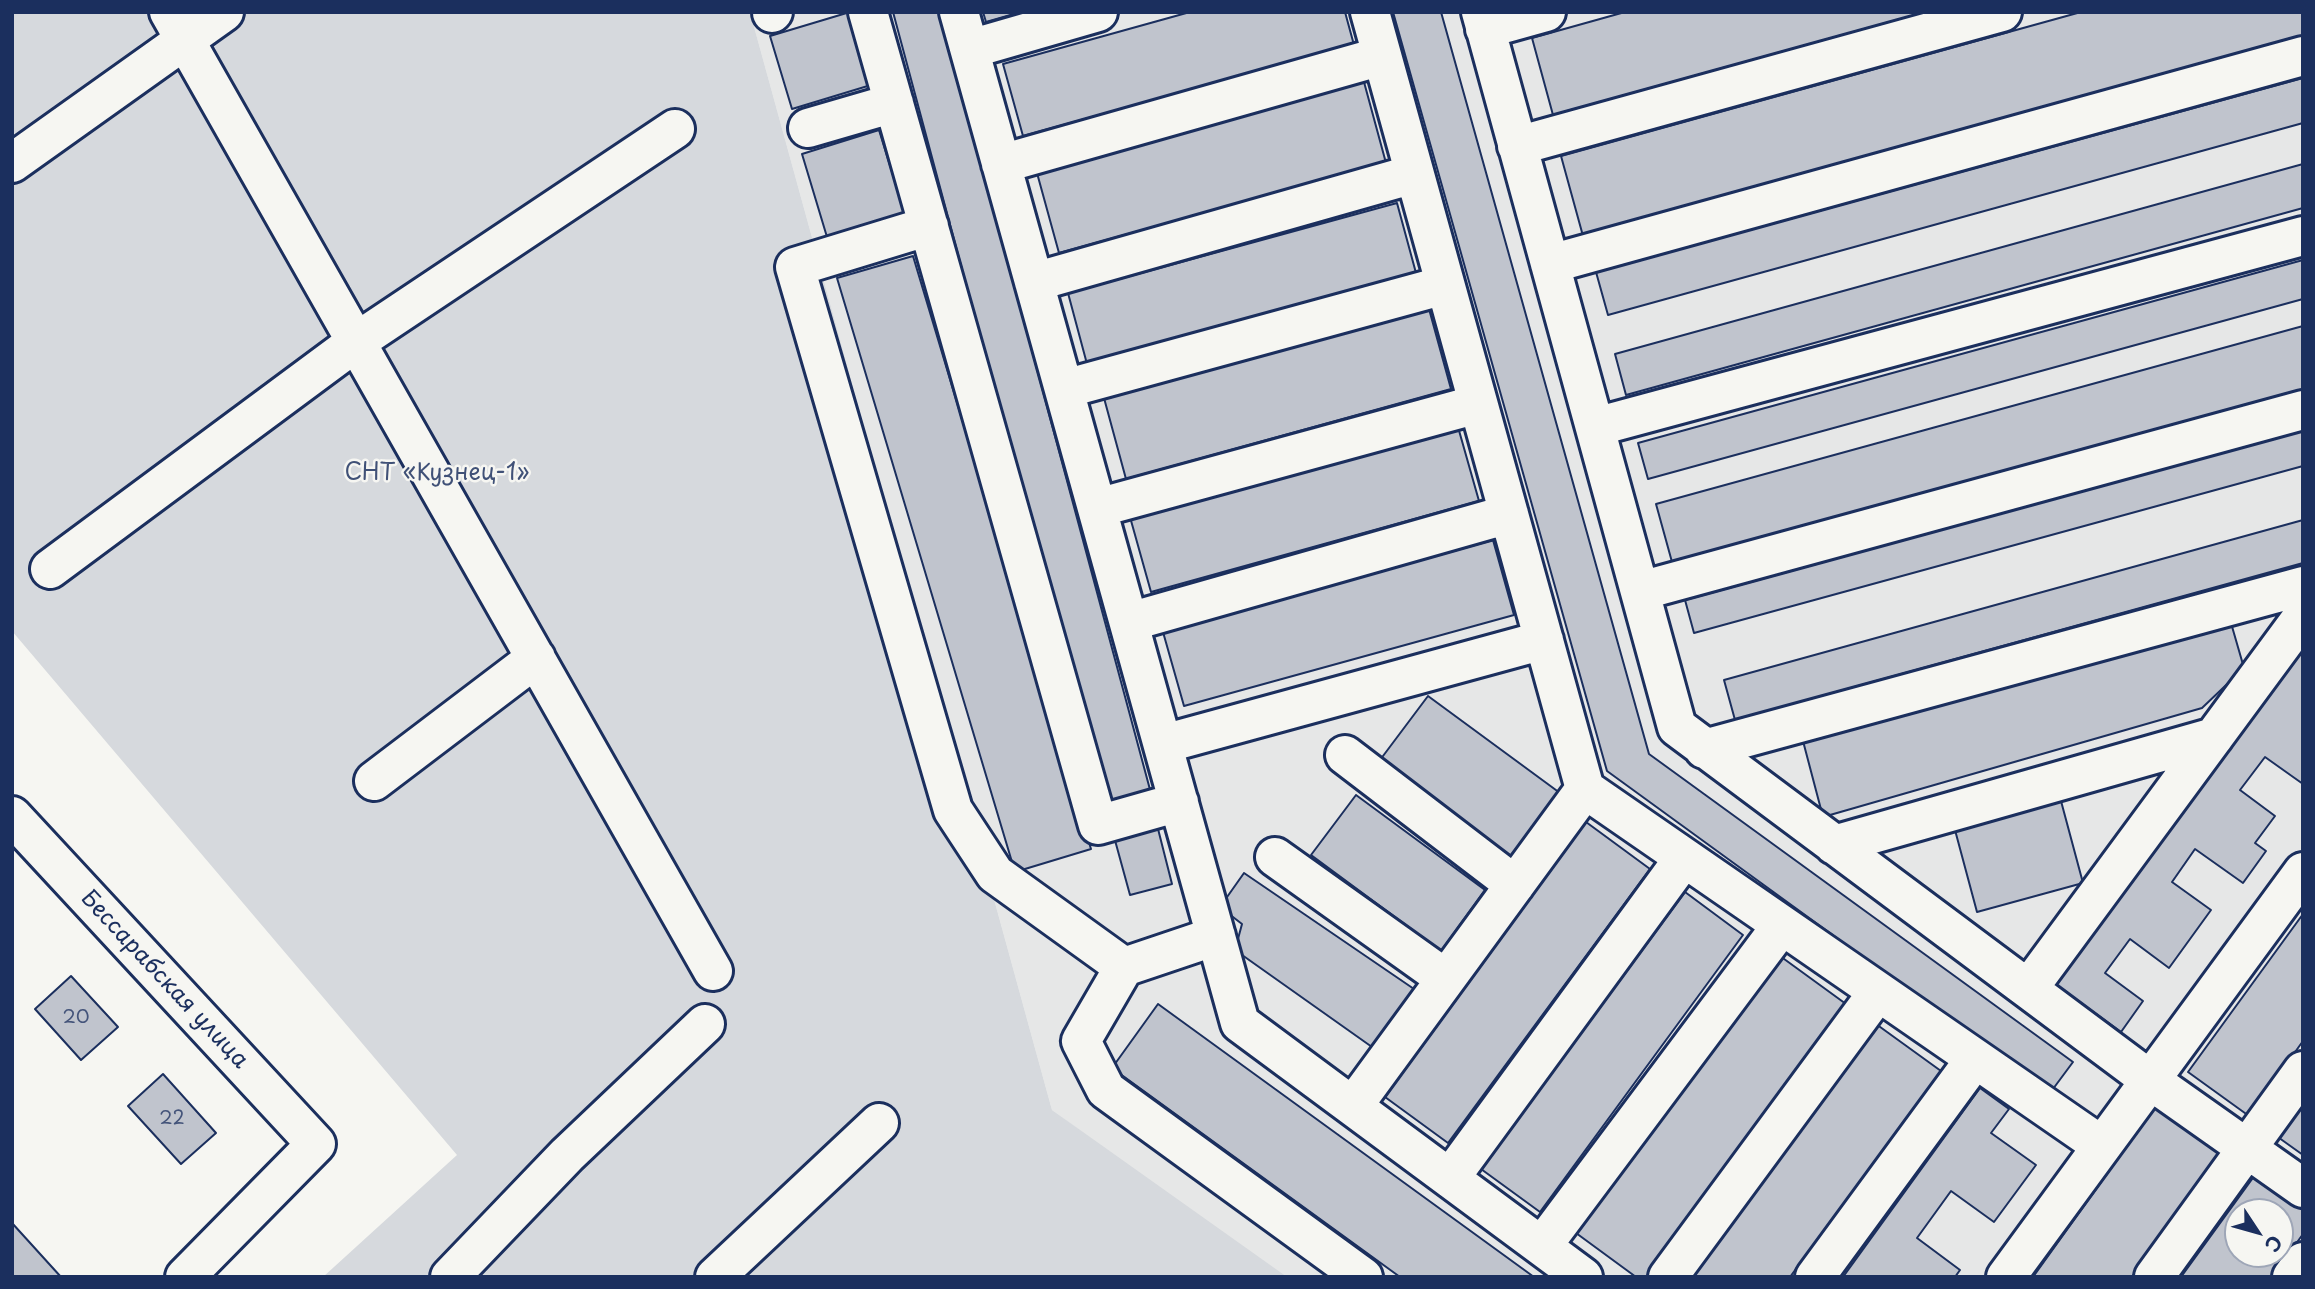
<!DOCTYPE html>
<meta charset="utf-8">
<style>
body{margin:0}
#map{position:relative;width:2315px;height:1289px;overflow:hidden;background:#f6f6f2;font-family:"Playpen Sans",sans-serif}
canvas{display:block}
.frame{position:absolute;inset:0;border:14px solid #1b2f5e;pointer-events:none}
.north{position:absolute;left:2224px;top:1198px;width:70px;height:70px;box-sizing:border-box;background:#f6f6f2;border:2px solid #9ea6b7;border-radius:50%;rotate:126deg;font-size:19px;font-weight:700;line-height:28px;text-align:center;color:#1b2f5e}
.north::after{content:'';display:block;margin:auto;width:24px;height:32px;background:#1b2f5e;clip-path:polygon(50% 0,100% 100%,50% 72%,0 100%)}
</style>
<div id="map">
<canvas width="2315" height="1289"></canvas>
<div class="frame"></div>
<div class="north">С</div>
</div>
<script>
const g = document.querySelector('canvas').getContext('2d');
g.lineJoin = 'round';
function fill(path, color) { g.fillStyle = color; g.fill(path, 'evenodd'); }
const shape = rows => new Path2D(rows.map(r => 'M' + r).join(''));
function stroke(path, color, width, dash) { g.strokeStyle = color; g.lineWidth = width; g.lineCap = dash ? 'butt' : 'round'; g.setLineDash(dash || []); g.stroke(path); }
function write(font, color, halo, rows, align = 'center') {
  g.font = font + ' "Playpen Sans",sans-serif'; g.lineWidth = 5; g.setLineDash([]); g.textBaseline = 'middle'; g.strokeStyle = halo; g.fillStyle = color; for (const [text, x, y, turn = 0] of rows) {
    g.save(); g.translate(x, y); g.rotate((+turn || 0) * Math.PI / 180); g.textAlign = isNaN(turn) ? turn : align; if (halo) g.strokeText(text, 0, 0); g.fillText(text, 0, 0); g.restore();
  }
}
const built = shape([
 [750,12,2303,12,2303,1277,1278,1277,1052,1110],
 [2238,1212,2280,1212,2280,1254,2238,1254]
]);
const green = shape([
 [12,12,750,12,1052,1110,1287,1277,323,1277,457,1155,12,631]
]);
const building = shape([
 [850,12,871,85,792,109,770,36,850,12],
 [893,12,941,12,1152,797,1107,810,893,12],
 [983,12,1021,12,986,22,983,12],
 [1190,12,1345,12,1354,45,1023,136,1003,64,1190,12],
 [1393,12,1441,12,1649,754,2073,1062,2050,1093,1607,771,1393,12],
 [1625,12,1926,12,1553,115,1532,38,1625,12],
 [2081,12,2303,12,2303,37,1583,236,1561,156,2081,12],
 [2303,78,2303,123,1608,315,1596,272,2303,78],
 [1364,82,1386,163,1059,253,1037,173,1364,82],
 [879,130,905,214,827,237,802,154,879,130],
 [2303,164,2303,208,1626,395,1615,354,2303,164],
 [1397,203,1416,273,1087,364,1068,293,1397,203],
 [913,256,1091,849,1015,872,837,278,913,256],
 [2303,260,2303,299,1648,479,1638,443,2303,260],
 [1429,309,1451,389,1126,479,1104,398,1429,309],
 [2303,326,2303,389,1672,562,1656,504,2303,326],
 [1458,427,1479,501,1151,592,1130,517,1458,427],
 [2303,430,2303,466,1694,633,1685,600,2303,430],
 [2303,520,2303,563,1735,720,1724,680,2303,520],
 [1493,540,1514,615,1184,706,1163,632,1493,540],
 [2231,623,2244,668,2202,708,1823,817,1803,741,2231,623],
 [2303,642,2303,784,2265,757,2240,790,2275,816,2255,843,2266,851,2243,883,2195,849,2172,882,2211,910,2169,968,2130,939,2105,973,2143,1001,2121,1032,2055,984,2303,642],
 [1428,696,1560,793,1512,857,1380,760,1428,696],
 [1356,795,1485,890,1441,951,1311,855,1356,795],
 [2061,801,2083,883,1977,912,1955,830,2061,801],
 [1156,821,1172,884,1130,895,1113,833,1156,821],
 [1586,822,1650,869,1448,1143,1385,1097,1586,822],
 [1244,873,1414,989,1372,1047,1235,950,1242,924,1220,907,1244,873],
 [1685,892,1743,935,1540,1212,1481,1169,1685,892],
 [2303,914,2303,1041,2249,1116,2188,1072,2303,914],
 [1780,956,1846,1004,1646,1277,1636,1277,1576,1233,1780,956],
 [71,976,118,1027,81,1060,35,1009,71,976],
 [1158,1004,1534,1277,1400,1277,1112,1068,1158,1004],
 [1876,1024,1941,1071,1790,1277,1690,1277,1876,1024],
 [163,1074,216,1133,181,1164,128,1106,163,1074],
 [1980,1088,2009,1109,1991,1133,2036,1165,1994,1222,1951,1191,1917,1238,1960,1270,1955,1277,1843,1277,1980,1088],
 [2303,1096,2303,1155,2275,1135,2303,1096],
 [2155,1107,2221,1154,2132,1277,2033,1277,2155,1107],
 [2255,1175,2303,1210,2303,1234,2272,1277,2181,1277,2255,1175],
 [2238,1212,2280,1212,2280,1254,2238,1254,2238,1212],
 [12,1223,61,1277,12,1277,12,1223]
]);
const minor = shape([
 [169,12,713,971],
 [868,12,1098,825,1179,802],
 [959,12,1240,1023,1583,1277],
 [1370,12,1585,789,2102,1146],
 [1481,12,1677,727,2150,1080,2303,1188],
 [772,13,773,12],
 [1485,29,1546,12],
 [970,49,1098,12],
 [808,128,894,103],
 [1517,146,2002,12],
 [12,163,224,12],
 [1001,164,1382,56],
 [929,226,795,267,953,810,995,874,1124,967],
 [1550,264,2303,56],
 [1034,282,1414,174],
 [1064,389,1445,285],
 [1595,427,2303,236],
 [1097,508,1478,404],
 [50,569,356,342,675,129],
 [1640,591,2303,410],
 [1129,622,1509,514],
 [1163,744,1544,640],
 [1704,749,2303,586],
 [1345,755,1515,885],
 [374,781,536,658],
 [12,816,316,1144,185,1277],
 [1834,845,2214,737],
 [1275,857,1446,979],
 [1216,936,1124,967,1081,1041,1106,1090,1363,1277],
 [2028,989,2303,616],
 [1353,1106,1585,789],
 [1450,1178,1684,858],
 [1542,1246,1782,925],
 [450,1277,567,1155,705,1024],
 [715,1277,879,1123],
 [1668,1277,1878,992],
 [1815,1277,1975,1059],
 [2006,1277,2303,872],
 [2154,1277,2303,1071],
 [2292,1277,2303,1262]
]);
const numberNames = [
 ["20",76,1018],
 ["22",172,1119]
];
const parkNames = [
 ["СНТ «Кузнец-1»",437,474]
];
const streetNames = [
 ["Бессарабская улица",164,980,47]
];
fill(built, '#e6e7e7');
fill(green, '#d6d9dd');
fill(building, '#c0c4cd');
stroke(building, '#1b2f5e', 2);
stroke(minor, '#1b2f5e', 44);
stroke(minor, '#f6f6f2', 38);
write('19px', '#44547a', null, numberNames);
write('23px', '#405177', '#f6f6f2', parkNames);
write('23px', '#1b2f5e', '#f6f6f2', streetNames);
</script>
